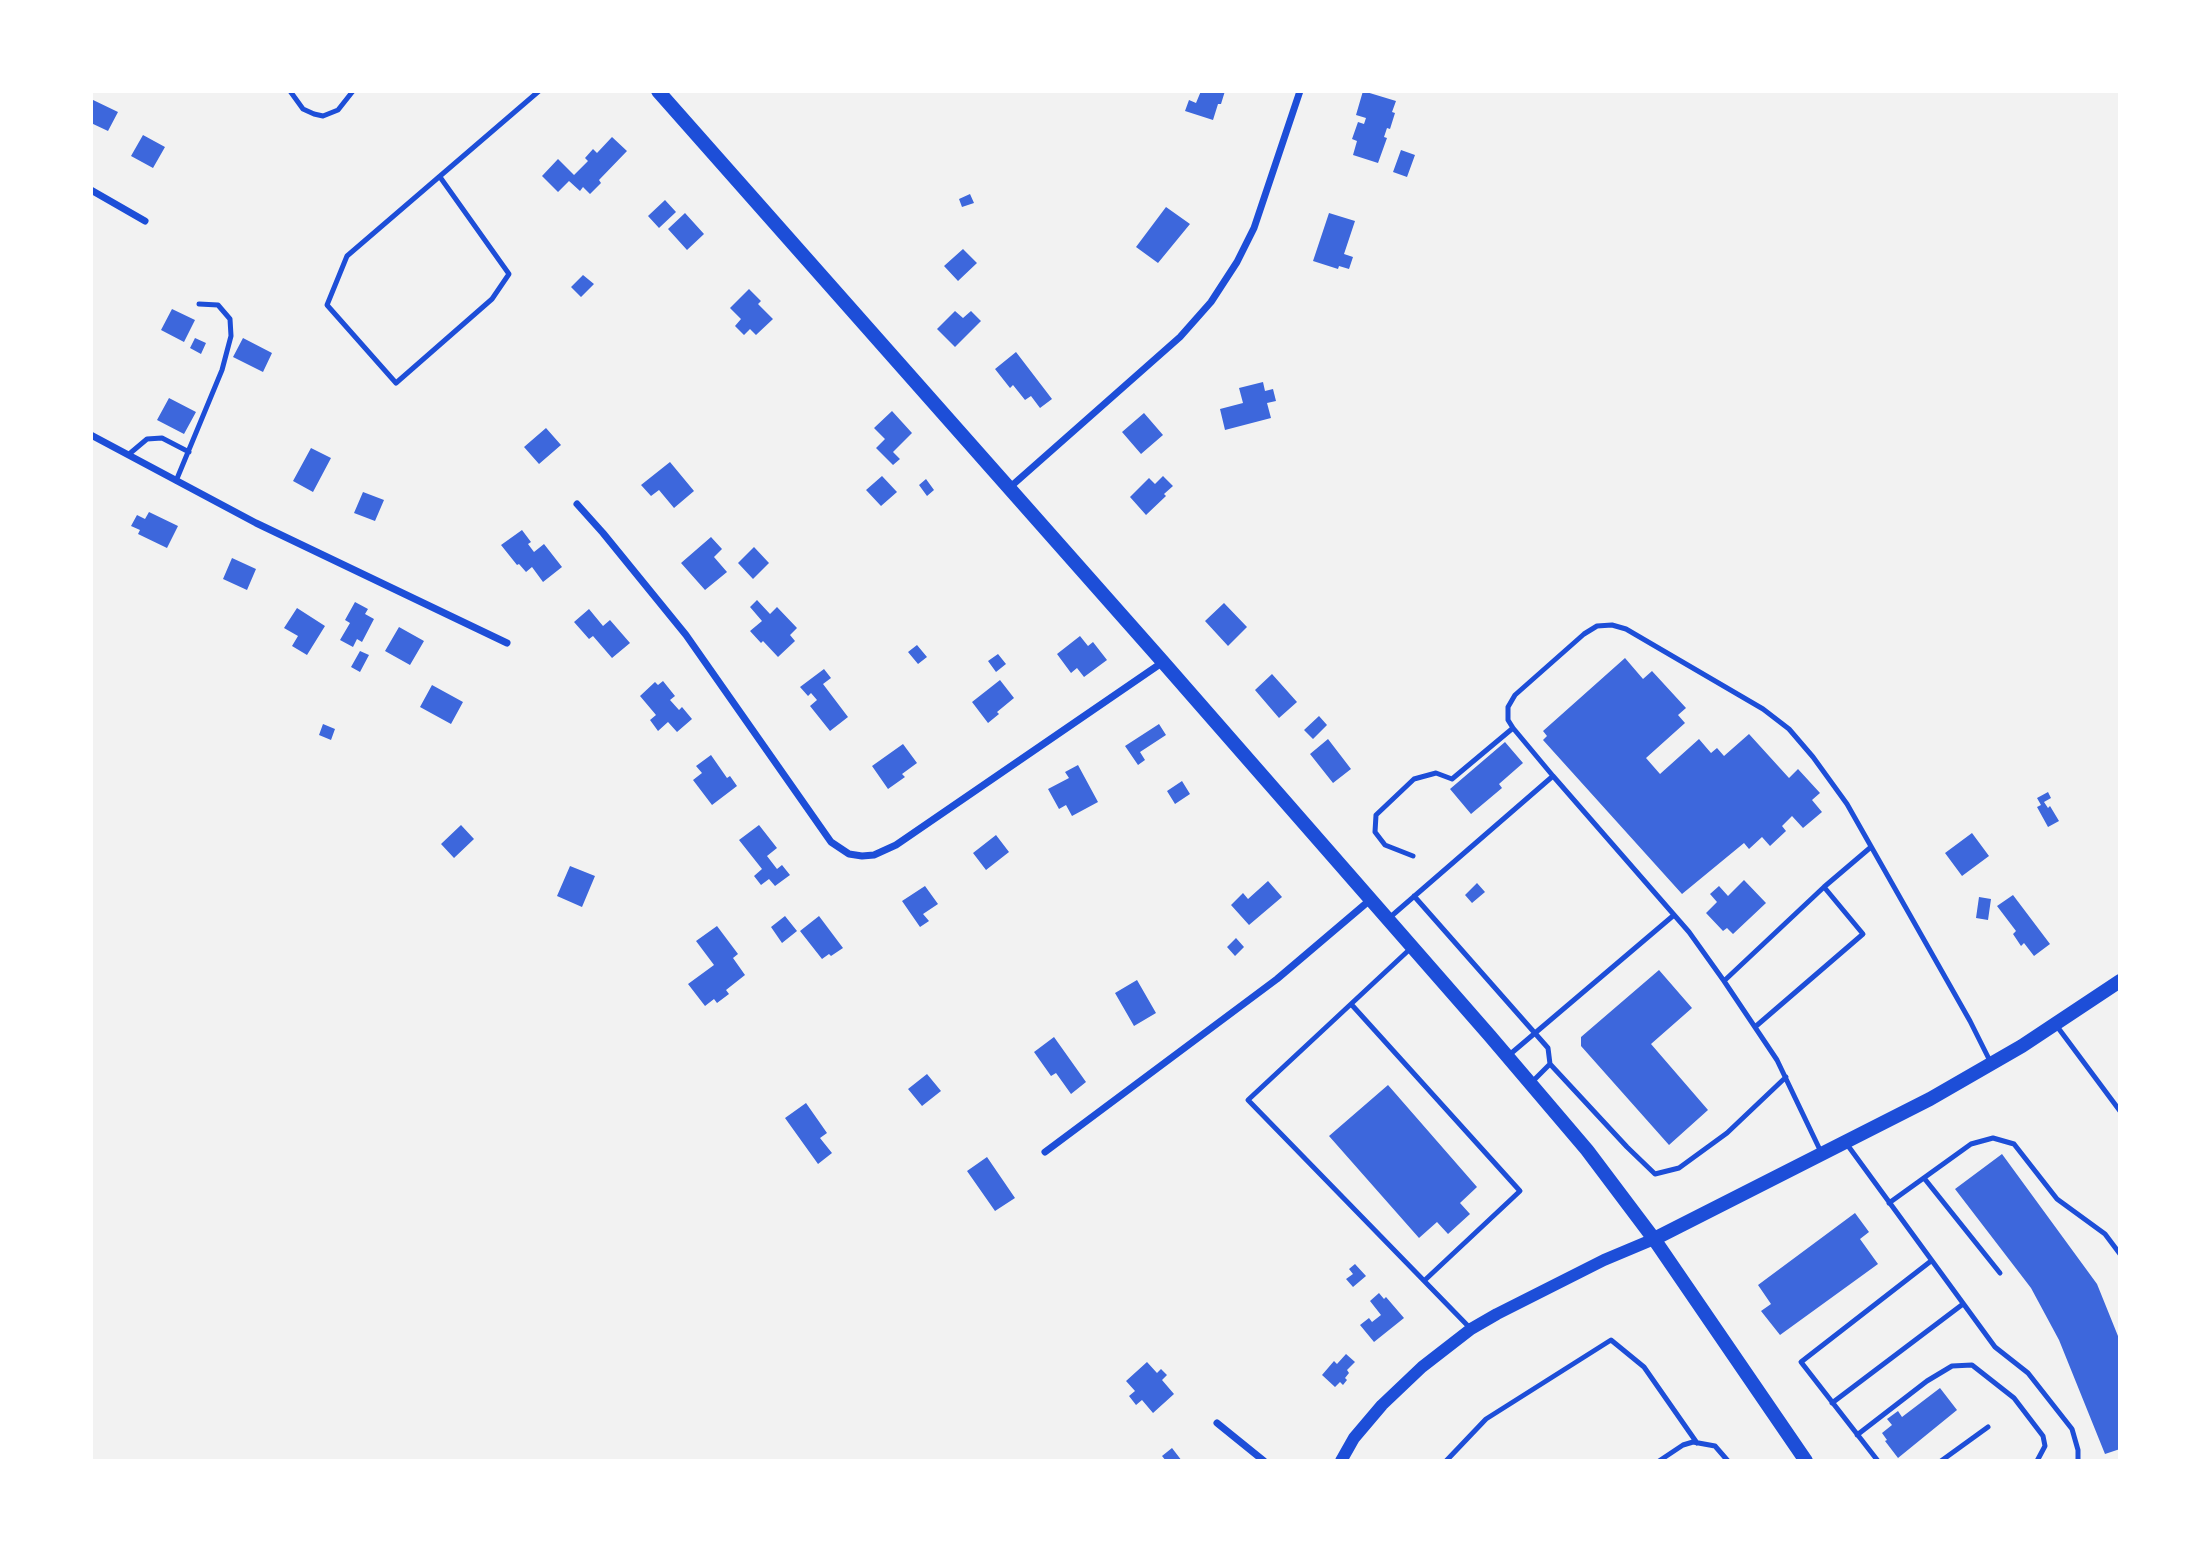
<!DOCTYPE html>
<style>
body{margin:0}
#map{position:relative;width:2211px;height:1552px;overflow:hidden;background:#f2f2f2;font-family:"Archivo Narrow",sans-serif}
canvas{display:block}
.frame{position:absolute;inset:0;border:93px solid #fff;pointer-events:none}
</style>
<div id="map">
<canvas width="2211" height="1552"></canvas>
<div class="frame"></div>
</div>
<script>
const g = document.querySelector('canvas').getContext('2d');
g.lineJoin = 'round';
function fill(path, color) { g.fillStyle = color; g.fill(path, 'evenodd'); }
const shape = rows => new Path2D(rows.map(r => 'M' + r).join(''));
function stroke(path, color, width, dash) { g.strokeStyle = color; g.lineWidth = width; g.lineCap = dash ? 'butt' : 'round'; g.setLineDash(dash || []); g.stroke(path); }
const building = shape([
 [1201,91,1225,91,1221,104,1218,104,1213,120,1185,111,1189,100,1196,103],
 [1363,91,1396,101,1392,112,1395,113,1390,129,1387,128,1384,137,1387,138,1378,163,1353,155,1357,141,1352,139,1358,122,1364,124,1366,118,1356,115],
 [91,99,118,112,108,131,91,123],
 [143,135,165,147,153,168,131,156],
 [612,137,627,151,599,180,601,183,590,194,583,187,580,191,569,181,558,192,542,176,558,159,574,175,588,161,585,158,593,149,597,153],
 [1401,150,1415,155,1407,177,1393,172],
 [970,194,974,203,962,207,959,199],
 [665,200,676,212,659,228,648,216],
 [1166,207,1190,224,1158,263,1136,247],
 [685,213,704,234,687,250,668,229],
 [1329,213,1355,221,1344,254,1353,257,1349,269,1339,266,1338,269,1313,261],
 [963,249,977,263,958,281,944,266],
 [583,275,594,284,581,297,571,287],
 [749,289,761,301,758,304,773,319,756,335,750,329,744,335,735,326,741,319,730,308],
 [172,309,195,320,184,342,161,330],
 [955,311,963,318,971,311,981,321,955,347,937,329],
 [195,338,206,343,201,354,190,348],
 [243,338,272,353,263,372,233,357],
 [1016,352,1052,399,1040,408,1031,396,1025,400,1013,385,1010,388,995,369],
 [1263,382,1265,391,1273,389,1276,401,1267,403,1271,418,1225,430,1220,409,1243,403,1239,388],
 [169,398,196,412,184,434,157,420],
 [892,411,912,433,893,452,900,459,893,465,876,448,885,439,874,428],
 [1144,413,1163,435,1141,454,1122,432],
 [546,428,561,445,539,464,524,447],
 [311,448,331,458,313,492,293,481],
 [670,462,694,491,674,508,659,490,651,496,641,485],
 [882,476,897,492,881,506,866,490],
 [1163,476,1173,486,1164,494,1166,496,1146,515,1130,497,1149,478,1155,484],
 [926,479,934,490,927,496,919,485],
 [363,492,384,500,375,521,354,513],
 [149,512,178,526,167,548,138,534,140,530,131,526,137,515,145,519],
 [522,530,531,542,528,544,534,552,544,544,562,567,543,582,532,567,526,572,519,564,517,565,501,545],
 [711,537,722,549,714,557,727,572,705,590,681,563],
 [754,547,769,563,753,579,738,563],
 [232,558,256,569,247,590,223,579],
 [757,600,770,614,777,607,797,628,790,635,795,641,778,657,763,641,761,643,750,631,762,621,750,607],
 [355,602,368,609,365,614,374,619,362,642,357,639,353,647,340,640,350,623,345,620],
 [1224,603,1247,627,1228,646,1205,621],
 [297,608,325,626,307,655,292,646,298,636,284,628],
 [589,609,603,626,610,620,630,643,612,658,593,636,589,639,574,622],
 [399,627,424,641,410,665,385,651],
 [1080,636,1088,646,1093,642,1107,660,1084,677,1077,668,1071,673,1057,654],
 [917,645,927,657,918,664,908,652],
 [360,651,369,655,360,672,351,667],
 [998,654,1006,664,996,672,988,661],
 [1625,658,1643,679,1652,671,1686,708,1678,715,1685,723,1646,758,1660,774,1699,739,1711,753,1717,748,1724,756,1749,734,1789,778,1798,769,1820,793,1812,800,1822,812,1803,828,1792,816,1782,826,1786,831,1770,846,1762,837,1749,849,1744,843,1682,894,1543,740,1547,736,1543,731],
 [824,669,831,678,823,684,848,717,830,731,810,706,817,700,811,693,808,696,800,687],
 [1272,674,1297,702,1279,718,1255,690],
 [1000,680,1014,698,997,712,999,714,988,723,972,702],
 [663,681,675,696,670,700,679,710,682,707,692,719,677,732,668,722,658,731,650,720,656,715,640,696,655,682,658,685],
 [432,685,463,702,451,724,420,707],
 [1319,716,1327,725,1313,739,1304,730],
 [323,724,335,729,331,740,319,735],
 [1159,724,1166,735,1140,752,1145,760,1138,765,1125,746],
 [1328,739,1351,769,1333,783,1310,754],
 [1505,742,1523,763,1499,784,1502,788,1471,814,1450,789],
 [903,744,917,763,902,774,905,777,888,789,872,766],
 [711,755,727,778,730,776,737,786,712,805,693,780,702,773,696,766],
 [1078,765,1098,802,1072,816,1066,805,1059,809,1048,789,1069,778,1065,772],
 [1182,781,1190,794,1175,804,1167,791],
 [2048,792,2051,798,2044,802,2048,808,2050,806,2059,821,2048,827,2037,807,2041,805,2037,798],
 [461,825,474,839,454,858,441,844],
 [759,825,777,848,767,856,777,869,782,865,790,875,775,886,769,879,761,885,754,876,762,869,739,840],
 [1972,833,1989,856,1962,876,1945,853],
 [996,835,1009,852,986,870,973,853],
 [570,866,595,876,582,907,557,896],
 [1744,880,1766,903,1733,934,1727,928,1723,931,1706,913,1717,902,1710,894,1719,886,1728,896],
 [1268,881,1282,897,1249,925,1231,905,1243,893,1248,899],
 [1477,883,1485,892,1472,903,1465,895],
 [925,886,938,904,923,914,929,921,920,927,902,901],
 [2013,895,2050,944,2034,956,2024,943,2021,946,2013,934,2016,931,1997,906],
 [1979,897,1991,899,1988,920,1976,918],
 [785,916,797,931,782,943,771,927],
 [819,916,843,948,831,956,829,954,822,959,800,931],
 [717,926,738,954,733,958,745,975,726,990,729,994,717,1003,714,999,705,1006,688,984,714,965,696,941],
 [1236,938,1244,947,1235,956,1227,947],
 [1659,970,1692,1008,1651,1044,1708,1110,1669,1145,1581,1046,1581,1037],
 [1137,980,1156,1013,1134,1026,1115,993],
 [1054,1037,1086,1082,1071,1094,1056,1073,1051,1076,1034,1052],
 [927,1074,941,1091,922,1106,908,1089],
 [1388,1085,1477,1187,1460,1203,1470,1214,1448,1234,1437,1222,1419,1238,1329,1136],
 [806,1103,827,1133,820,1138,832,1153,818,1164,785,1118],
 [2002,1154,2097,1284,2120,1341,2120,1449,2105,1454,2059,1340,2031,1288,1955,1189],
 [987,1157,1015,1198,995,1211,967,1171],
 [1855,1213,1869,1232,1860,1239,1878,1264,1780,1335,1761,1311,1771,1304,1758,1285],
 [1355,1264,1366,1276,1353,1287,1346,1279,1353,1274,1349,1269],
 [1379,1293,1384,1299,1386,1297,1404,1318,1374,1342,1360,1325,1369,1318,1372,1322,1381,1315,1370,1301],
 [1346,1354,1355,1362,1347,1370,1349,1373,1345,1378,1347,1380,1343,1385,1340,1382,1335,1387,1322,1375,1334,1361,1337,1364],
 [1147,1362,1157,1373,1161,1369,1167,1375,1162,1380,1174,1394,1153,1413,1142,1400,1136,1405,1129,1396,1135,1391,1126,1381],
 [1940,1388,1957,1410,1898,1458,1885,1441,1887,1440,1882,1433,1892,1425,1887,1419,1898,1411,1902,1417],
 [1172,1448,1182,1461,1166,1461,1162,1456]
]);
const service = shape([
 [290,91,303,109,314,114,323,116,338,110,353,91],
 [440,177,509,274,492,299,396,383,327,305,347,256,539,91],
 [128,455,147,439,162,438,189,452],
 [176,481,222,370,231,336,230,319,218,305,199,304],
 [1553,776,1513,728,1508,720,1508,707,1515,695,1584,634,1597,626,1612,625,1626,629,1763,709,1789,729,1813,757,1847,804,1970,1021,1991,1063],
 [1413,856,1385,845,1375,832,1376,815,1414,779,1436,773,1452,779,1513,728],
 [1824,887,1871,847],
 [1414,896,1548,1048,1550,1064,1627,1147,1655,1174,1679,1168,1727,1133,1786,1077],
 [1388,919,1553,776,1689,932,1724,981,1777,1060,1821,1152],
 [1410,949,1248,1100,1470,1328],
 [1724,981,1824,887,1863,934,1755,1027],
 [1351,1004,1520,1191,1425,1280],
 [2056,1025,2120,1111],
 [1508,1056,1674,915],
 [1533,1081,1550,1064],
 [1846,1143,1995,1347,2028,1373,2072,1429,2078,1450,2078,1461],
 [1924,1178,2000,1273],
 [1889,1203,1971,1144,1993,1138,2014,1144,2057,1199,2105,1234,2120,1254],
 [1832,1403,1963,1304],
 [1857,1435,1927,1381,1952,1366,1972,1365,2014,1398,2043,1436,2045,1446,2037,1461],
 [1446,1461,1486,1419,1611,1340,1644,1367,1697,1443],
 [1659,1461,1683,1445,1693,1442,1715,1446,1728,1461],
 [1878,1461,1801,1362,1931,1261],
 [1941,1461,1988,1427]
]);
const minor = shape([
 [91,190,145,221],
 [91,435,256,523,507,643],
 [1008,489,1180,337,1211,302,1237,262,1254,228,1300,91],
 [577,504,603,533,686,635,831,842,849,854,862,856,874,855,896,845,1163,662],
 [1045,1152,1277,979,1370,900],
 [1217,1423,1264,1461]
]);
const tertiary = shape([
 [1341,1461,1354,1438,1382,1405,1422,1367,1471,1329,1497,1314,1604,1260,1654,1239]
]);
const secondary = shape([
 [658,91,1163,662,1490,1036,1587,1150,1654,1239,1806,1461],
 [1654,1239,1930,1099,2022,1046,2120,981]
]);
fill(building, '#3d67dc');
stroke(service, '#1d4ed8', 5);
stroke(minor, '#1d4ed8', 7);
stroke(tertiary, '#1d4ed8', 12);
stroke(secondary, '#1d4ed8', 14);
</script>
